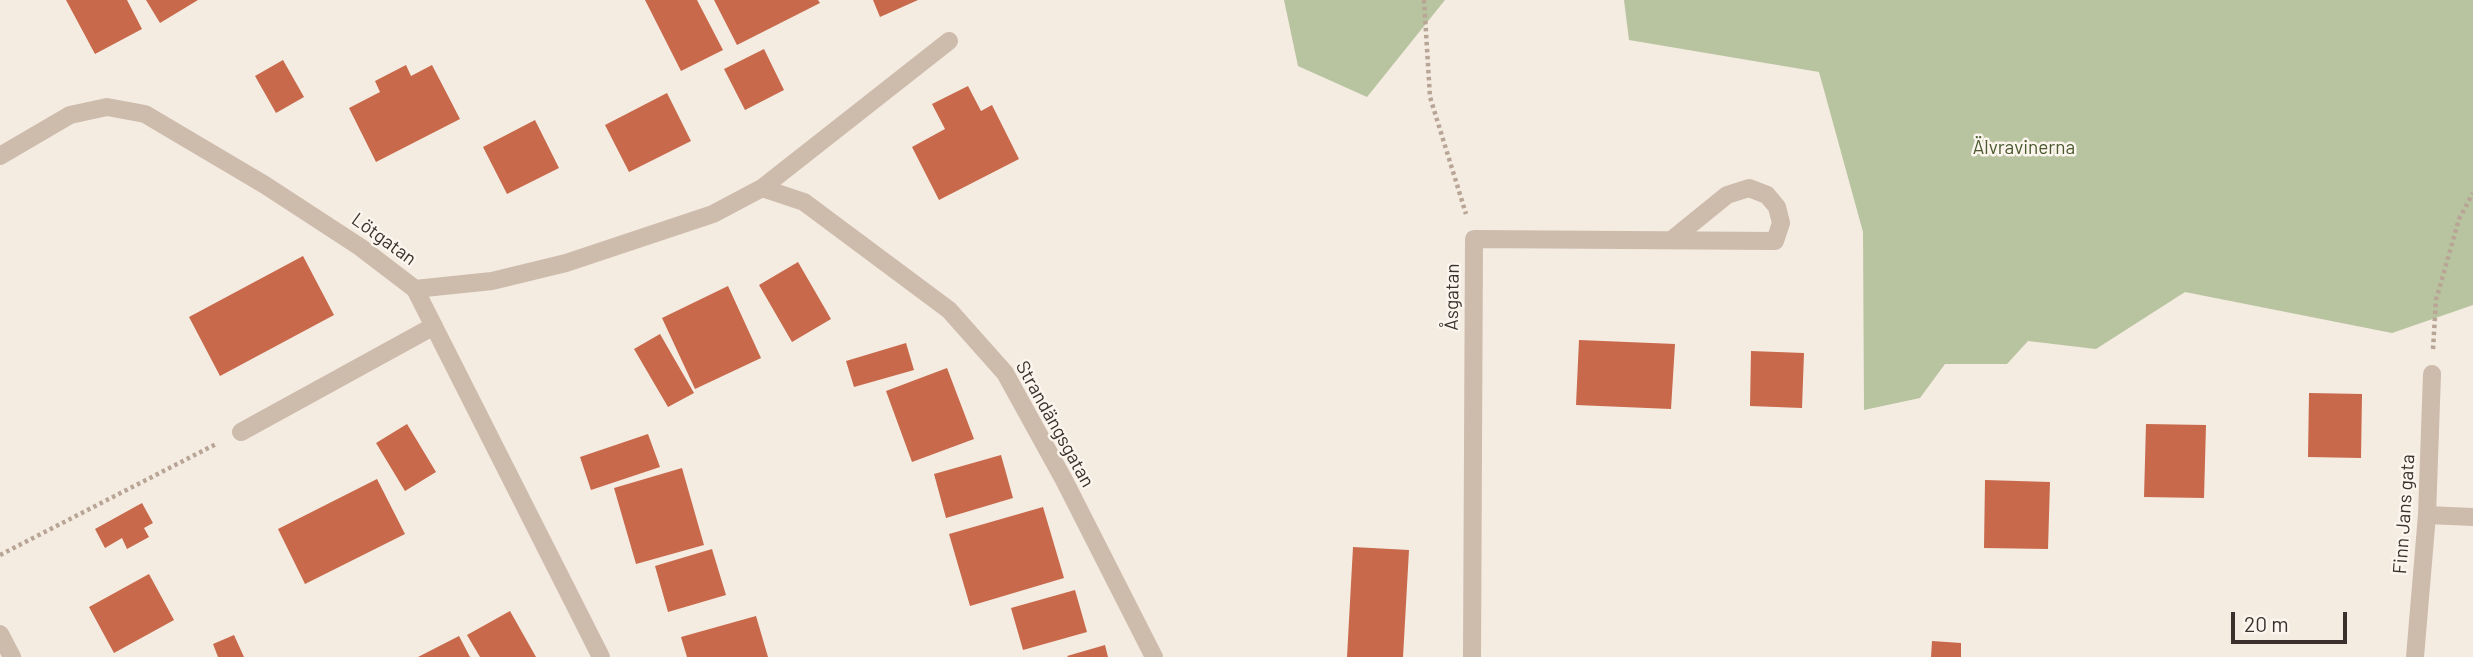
<!DOCTYPE html>
<meta charset="utf-8">
<style>
body{margin:0}
#map{position:relative;width:2473px;height:657px;overflow:hidden;background:#f4ebe1;font-family:Barlow,sans-serif}
canvas{display:block}
.scale{position:absolute;left:2231px;top:612px;width:116px;height:32px;box-sizing:border-box;border:4px solid #3b302b;border-top:0;padding-left:9px;font-size:21px;line-height:24px;white-space:nowrap;color:#3b302b;-webkit-text-stroke:5px #fbf5ee;paint-order:stroke}
</style>
<div id="map">
<canvas width="2473" height="657"></canvas>
<div class="scale">20 m</div>
</div>
<script>
const g = document.querySelector('canvas').getContext('2d');
g.lineJoin = 'round';
function fill(path, color) { g.fillStyle = color; g.fill(path, 'evenodd'); }
const shape = rows => new Path2D(rows.map(r => 'M' + r).join(''));
function stroke(path, color, width, dash) { g.strokeStyle = color; g.lineWidth = width; g.lineCap = dash ? 'butt' : 'round'; g.setLineDash(dash || []); g.stroke(path); }
function write(font, color, halo, rows, align = 'center') {
  g.font = font + ' Barlow,sans-serif'; g.lineWidth = 5; g.setLineDash([]); g.textBaseline = 'middle'; g.strokeStyle = halo; g.fillStyle = color; for (const [text, x, y, turn = 0] of rows) {
    g.save(); g.translate(x, y); g.rotate((+turn || 0) * Math.PI / 180); g.textAlign = isNaN(turn) ? turn : align; if (halo) g.strokeText(text, 0, 0); g.fillText(text, 0, 0); g.restore();
  }
}
const green = shape([
 [1284,0,1445,0,1367,97,1298,66],
 [1624,0,2473,0,2473,305,2392,333,2185,292,2096,349,2028,341,2007,364,1945,364,1920,398,1864,410,1863,232,1819,72,1629,40]
]);
const building = shape([
 [66,0,127,0,142,29,95,54],
 [146,0,198,0,160,23],
 [645,0,697,0,723,50,681,71],
 [714,0,818,0,820,3,737,45],
 [873,0,918,0,880,17],
 [764,49,784,90,745,110,724,69],
 [283,60,304,97,276,113,255,76],
 [406,65,411,76,432,65,460,119,376,162,349,108,380,92,375,81],
 [968,86,981,111,992,105,1019,159,939,200,912,147,945,129,932,104],
 [667,93,691,141,629,172,605,125],
 [535,120,559,168,507,194,483,147],
 [303,256,334,315,220,376,189,317],
 [798,262,831,319,792,342,759,285],
 [728,286,761,358,695,389,662,318],
 [660,334,694,393,668,407,634,349],
 [1579,340,1675,344,1671,409,1576,405],
 [906,343,914,370,854,387,846,361],
 [1751,351,1804,353,1802,408,1750,406],
 [947,368,974,439,912,462,886,391],
 [2309,393,2362,394,2361,458,2308,457],
 [407,424,436,472,405,491,376,443],
 [2146,424,2206,425,2204,498,2144,497],
 [648,434,660,467,591,490,580,457],
 [1001,455,1013,498,946,518,934,474],
 [682,468,704,545,636,564,614,488],
 [377,479,405,534,305,584,278,529],
 [1985,480,2050,482,2048,549,1984,548],
 [142,503,153,523,144,528,149,537,127,549,122,538,105,548,95,529],
 [1043,507,1064,578,970,606,949,534],
 [1353,547,1409,550,1403,657,1347,657],
 [712,549,726,595,668,612,655,566],
 [149,574,174,620,114,653,89,607],
 [1075,590,1087,632,1023,650,1011,608],
 [510,611,536,657,480,657,467,635],
 [756,616,768,657,687,657,681,637],
 [234,635,244,657,218,657,213,644],
 [459,636,470,657,418,657],
 [1932,641,1961,643,1961,657,1931,657],
 [1105,645,1108,657,1068,657,1067,656]
]);
const path = shape([
 [1424,0,1430,97,1466,214],
 [2433,349,2436,300,2459,219,2473,193],
 [0,555,218,443]
]);
const street = shape([
 [0,156,70,115,107,107,145,114,265,185,360,247,415,289,601,657],
 [762,188,949,41],
 [415,289,492,281,566,263,713,214,762,188,804,202,949,310,1005,373,1064,480,1154,657],
 [241,432,434,326],
 [2427,515,2473,517],
 [0,634,12,657],
 [1472,657,1474,239,1775,241,1781,223,1777,207,1767,195,1749,188,1727,195,1674,238],
 [2415,657,2427,515,2432,374]
]);
const parkNames = [
 ["Älvravinerna",2024,148]
];
const streetNames = [
 ["Lötgatan",384,239,36],
 ["Åsgatan",1452,297,-89],
 ["Strandängsgatan",1055,424,61],
 ["Finn Jans gata",2404,514,-86]
];
fill(green, '#b8c4a0');
fill(building, '#c8694b');
stroke(path, '#b9a596', 4.5, [3.5, 3.5]);
stroke(street, '#cdbbac', 18);
write('19px', '#4a5a2e', '#fbf5ee', parkNames);
write('19px', '#3b302b', '#fbf5ee', streetNames);
</script>
